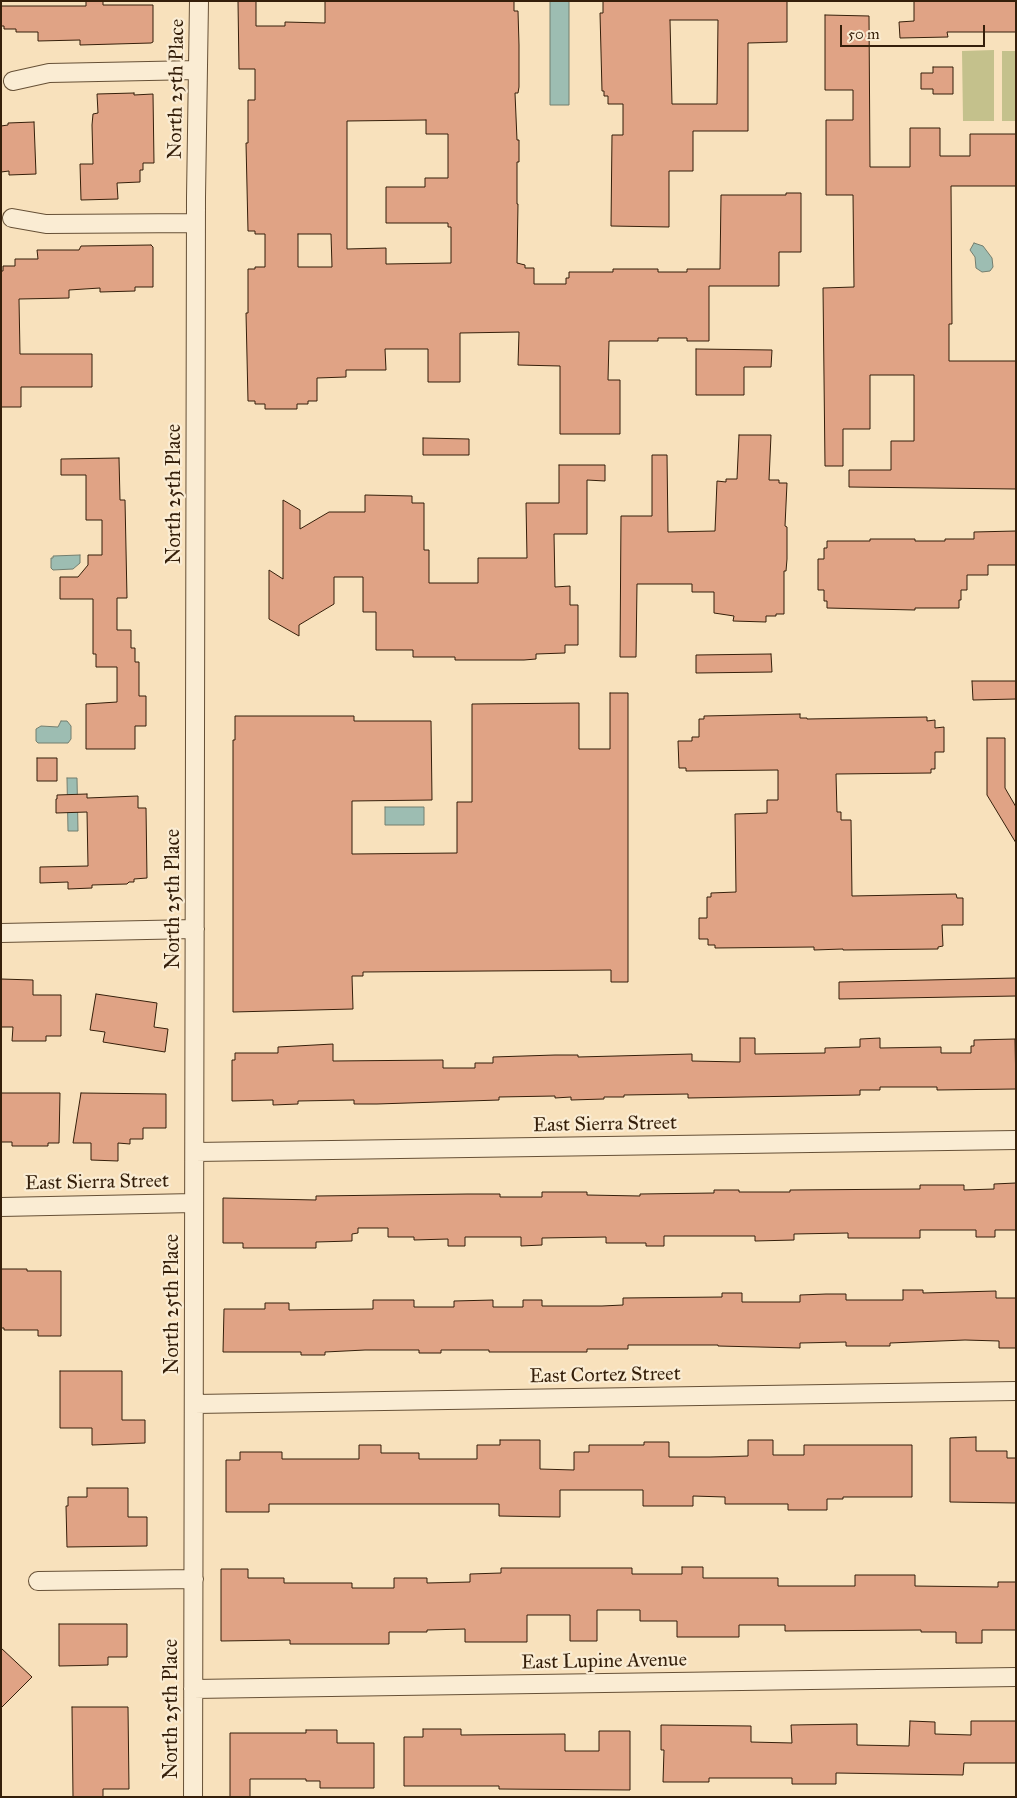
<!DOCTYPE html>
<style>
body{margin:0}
#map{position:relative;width:1017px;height:1798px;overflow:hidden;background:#f8e1bc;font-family:"IM FELL Great Primer",serif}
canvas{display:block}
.frame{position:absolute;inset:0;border:2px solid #351f0a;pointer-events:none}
.scale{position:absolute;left:840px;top:25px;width:145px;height:22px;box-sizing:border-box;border:2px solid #351f0a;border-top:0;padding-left:6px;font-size:15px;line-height:18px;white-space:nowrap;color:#351f0a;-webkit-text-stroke:4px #faecd3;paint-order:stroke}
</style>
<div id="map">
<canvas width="1017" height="1798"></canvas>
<div class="frame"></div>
<div class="scale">50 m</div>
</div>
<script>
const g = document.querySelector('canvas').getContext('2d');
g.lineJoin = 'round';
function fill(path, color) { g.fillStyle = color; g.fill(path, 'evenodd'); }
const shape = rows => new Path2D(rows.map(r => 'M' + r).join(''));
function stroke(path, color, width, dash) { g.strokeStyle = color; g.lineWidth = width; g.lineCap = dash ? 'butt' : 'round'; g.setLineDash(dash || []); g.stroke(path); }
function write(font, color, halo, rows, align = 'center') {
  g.font = font + ' "IM FELL Great Primer",serif'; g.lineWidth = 4.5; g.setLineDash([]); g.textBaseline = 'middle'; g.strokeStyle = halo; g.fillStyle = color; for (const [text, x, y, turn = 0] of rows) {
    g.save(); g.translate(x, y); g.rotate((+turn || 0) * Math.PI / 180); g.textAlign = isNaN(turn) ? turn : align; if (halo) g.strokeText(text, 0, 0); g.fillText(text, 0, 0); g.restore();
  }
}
const green = shape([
 [994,50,994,121,963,121,962,51],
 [1002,51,1016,51,1016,121,1002,121]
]);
const water = shape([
 [550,1,569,1,569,105,550,105,550,1],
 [974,243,983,246,992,258,993,267,990,271,982,272,976,268,975,257,970,250,974,243],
 [80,555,80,563,73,569,53,570,51,568,51,558,53,558,53,556,80,555],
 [61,721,67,721,71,726,71,739,68,743,38,743,36,741,36,729,41,726,58,727,61,721],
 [67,778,77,778,78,831,68,831,67,778],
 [385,807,424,807,424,825,385,825,385,807]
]);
const building = shape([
 [86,1,103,1,103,5,153,5,153,42,151,43,80,45,80,40,38,41,38,32,16,32,16,29,4,29,4,26,1,26,1,6,86,6,86,1],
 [238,1,256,1,256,26,285,26,285,22,325,23,325,1,514,1,514,11,518,11,519,45,519,87,518,93,515,93,517,140,519,140,519,162,517,162,517,204,518,204,517,263,525,265,525,268,534,268,534,284,566,284,566,278,569,278,569,272,613,272,613,269,658,269,658,272,687,272,687,269,720,269,721,195,786,195,786,193,801,193,801,252,779,252,779,286,709,286,709,341,687,341,687,338,658,338,658,341,609,341,608,380,620,380,620,434,560,434,560,366,518,365,519,332,460,333,460,382,428,382,428,349,385,349,386,370,346,370,346,377,317,378,317,401,308,401,308,404,297,404,297,409,265,409,265,404,255,404,255,401,248,401,246,313,248,313,248,269,255,269,255,267,265,267,265,234,255,234,255,231,248,231,246,143,248,143,248,100,255,100,255,69,239,69,238,1],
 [426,120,426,134,448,134,448,178,425,178,425,187,386,187,386,223,448,223,448,227,451,227,451,263,386,264,386,248,347,249,347,121,426,120],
 [298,234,331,234,332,267,298,267,298,234],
 [603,1,787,1,787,42,748,43,748,131,693,131,693,171,669,171,669,227,611,226,612,135,623,135,623,104,608,104,608,96,604,96,604,91,602,91,600,13,603,13,603,1],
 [670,20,718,20,717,104,672,104,670,20],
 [914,1,1016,1,1016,32,947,32,948,37,900,38,899,22,914,21,914,1],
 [825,15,869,16,870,167,910,167,910,128,940,128,940,156,970,156,970,134,1016,134,1016,186,951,186,952,324,949,324,949,361,1016,361,1016,489,849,487,849,470,891,470,891,441,914,441,914,375,870,375,870,429,843,429,843,466,825,466,823,288,854,287,853,195,826,195,826,120,853,120,853,90,825,90,825,15],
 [933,67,953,67,953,94,933,94,933,89,921,89,921,73,933,73,933,67],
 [134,93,134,95,153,94,154,163,143,163,143,170,140,170,140,182,117,183,118,199,81,200,80,164,93,164,92,125,93,114,98,113,97,94,134,93],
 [34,122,36,174,9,175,9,171,1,172,1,126,8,125,8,123,34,122],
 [151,245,153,247,153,287,135,287,135,291,100,292,100,288,69,290,69,298,19,299,20,354,92,354,92,387,21,387,21,407,1,407,1,271,3,271,3,266,15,266,15,259,38,259,37,250,79,250,81,246,151,245],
 [696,349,772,350,771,367,744,367,744,395,696,395,696,349],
 [739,435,771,435,769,480,779,480,779,483,787,483,785,526,787,527,787,559,786,571,784,571,784,614,776,614,776,616,766,616,766,622,733,621,734,616,714,613,714,592,692,592,692,584,637,584,636,657,620,657,621,516,652,516,652,455,667,455,668,532,715,531,717,481,726,482,726,479,737,479,739,435],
 [423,438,469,439,469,455,423,455,423,438],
 [119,458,120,500,125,500,127,598,117,598,117,630,131,630,131,648,135,648,135,662,139,662,139,696,146,696,146,726,135,726,135,749,86,749,86,704,117,702,117,667,96,667,96,654,93,654,93,599,60,599,60,577,78,577,88,565,88,555,102,555,102,520,86,520,86,475,61,475,61,459,119,458],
 [559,465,605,465,605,481,587,480,587,534,554,534,555,587,570,586,570,605,578,605,578,645,565,645,565,653,536,654,536,659,524,660,455,660,455,657,413,657,413,650,376,650,376,612,363,612,363,577,334,577,334,604,299,625,299,636,269,619,269,570,283,579,283,500,300,510,300,529,329,512,365,512,365,495,412,496,412,503,424,503,424,550,429,550,429,583,478,583,478,558,527,558,526,503,559,503,559,465],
 [1016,531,1016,565,988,565,988,575,967,575,967,590,961,590,961,600,959,600,959,608,915,608,915,610,827,608,827,601,824,601,824,590,818,590,818,559,824,559,824,548,827,548,827,541,870,541,870,539,915,539,915,541,945,541,945,539,974,539,974,532,1016,531],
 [771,654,772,672,696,673,696,655,771,654],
 [972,681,1016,681,1016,699,973,700,972,681],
 [610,693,628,693,628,982,611,982,611,970,363,972,363,976,352,976,353,1009,233,1012,233,740,235,740,235,716,354,716,354,721,431,721,432,800,352,801,352,854,457,853,457,802,472,802,472,704,579,703,579,749,610,749,610,693],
 [800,714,800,718,807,718,807,719,927,717,927,721,935,720,935,728,944,727,944,752,935,752,935,769,931,769,931,773,836,774,837,812,841,812,841,820,851,820,852,896,956,894,957,898,963,898,963,925,942,925,943,946,938,947,938,949,843,950,843,949,814,950,814,947,715,948,715,945,708,945,708,939,699,939,699,918,707,918,707,897,711,897,711,893,736,892,735,814,767,813,767,800,778,800,778,770,686,771,686,768,679,768,678,741,692,741,692,737,699,737,699,719,704,719,704,716,800,714],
 [987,738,1005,738,1005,788,1016,807,1016,843,987,795,987,738],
 [37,758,57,758,57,781,37,781,37,758],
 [87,794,87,798,138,796,138,808,146,808,147,878,134,879,134,882,129,882,127,884,92,885,92,888,68,889,68,882,40,883,40,867,88,866,87,812,56,813,56,799,57,799,57,795,87,794],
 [1016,978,1016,996,839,999,839,982,1016,978],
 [1,979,33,980,33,995,61,995,61,1036,46,1036,46,1041,12,1041,13,1027,1,1027,1,979],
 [96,994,157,1003,154,1027,168,1029,165,1052,103,1042,105,1032,90,1030,96,994],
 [740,1038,755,1038,755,1054,825,1053,825,1048,860,1047,860,1039,880,1038,880,1048,941,1047,941,1053,971,1053,971,1046,974,1046,974,1040,1015,1039,1016,1089,937,1090,937,1087,880,1087,880,1090,860,1090,860,1095,688,1098,688,1094,624,1095,624,1097,604,1097,604,1099,571,1100,571,1097,555,1098,555,1096,499,1097,499,1100,377,1104,354,1104,354,1100,298,1101,298,1104,273,1105,273,1100,232,1101,232,1060,235,1060,235,1053,278,1053,278,1047,333,1044,333,1061,443,1060,443,1068,475,1068,475,1063,493,1063,493,1057,555,1055,578,1055,578,1057,692,1054,692,1061,740,1062,740,1038],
 [1,1093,60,1093,59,1143,48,1143,48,1146,12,1146,12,1142,1,1142,1,1093],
 [81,1093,166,1094,166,1128,143,1128,143,1139,130,1139,130,1144,118,1143,118,1161,91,1160,91,1143,73,1143,81,1093],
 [1016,1183,1016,1230,995,1230,995,1237,976,1237,976,1230,920,1230,920,1238,848,1238,848,1233,794,1234,794,1240,755,1241,755,1236,664,1236,664,1246,646,1246,646,1243,606,1243,606,1237,542,1238,542,1245,521,1246,521,1237,465,1237,465,1246,448,1246,448,1239,414,1240,414,1237,388,1237,388,1228,358,1228,358,1233,352,1234,352,1241,316,1242,316,1248,243,1248,243,1243,223,1243,223,1198,316,1200,316,1196,467,1194,500,1194,500,1197,542,1197,542,1192,587,1192,587,1195,640,1196,640,1194,714,1193,714,1190,739,1190,739,1192,790,1192,790,1190,920,1189,920,1185,964,1185,964,1190,994,1189,994,1184,1016,1183],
 [1,1269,27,1269,27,1271,61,1271,61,1336,38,1336,38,1330,4,1330,4,1328,1,1328,1,1269],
 [903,1290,923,1290,923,1293,996,1291,996,1298,1016,1298,1016,1348,999,1348,999,1341,965,1340,890,1343,890,1346,846,1346,846,1342,800,1343,800,1348,718,1346,718,1345,628,1345,628,1349,587,1349,587,1352,489,1352,489,1350,441,1350,441,1353,419,1353,419,1350,365,1350,325,1352,325,1355,301,1355,301,1352,223,1352,224,1309,265,1309,265,1303,289,1303,289,1310,373,1309,373,1300,414,1300,414,1307,454,1307,454,1301,493,1300,493,1307,523,1307,523,1300,542,1300,542,1306,602,1306,623,1305,623,1298,722,1297,722,1293,742,1293,742,1302,800,1302,800,1295,826,1294,846,1294,846,1300,903,1300,903,1290],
 [60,1371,122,1371,122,1420,145,1420,145,1443,92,1445,92,1428,60,1428,60,1371],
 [976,1437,976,1451,1007,1451,1007,1458,1016,1458,1016,1503,950,1502,950,1438,976,1437],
 [500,1440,540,1440,540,1469,574,1470,574,1452,589,1452,589,1445,644,1445,644,1442,669,1442,669,1457,710,1457,748,1456,748,1440,773,1440,773,1455,804,1455,804,1445,912,1445,912,1497,843,1497,843,1499,827,1499,827,1510,788,1510,788,1504,725,1504,725,1497,693,1496,693,1506,643,1506,643,1490,560,1490,560,1517,499,1516,499,1504,269,1504,269,1512,226,1512,226,1460,240,1460,240,1452,282,1452,282,1459,359,1459,359,1445,381,1445,381,1453,419,1453,419,1459,477,1459,477,1445,500,1445,500,1440],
 [87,1488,128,1488,128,1517,147,1517,147,1546,67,1547,66,1506,68,1506,68,1497,87,1497,87,1488],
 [682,1567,703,1567,703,1578,778,1578,778,1586,855,1586,855,1575,915,1575,915,1586,998,1587,998,1582,1016,1582,1016,1630,982,1630,982,1643,956,1643,956,1632,921,1632,921,1630,785,1631,785,1625,739,1625,739,1637,677,1637,677,1621,640,1621,640,1610,597,1610,597,1641,570,1641,570,1615,527,1615,527,1642,465,1642,465,1629,427,1630,427,1632,389,1632,389,1644,290,1644,290,1640,221,1641,221,1569,248,1569,248,1578,284,1578,284,1583,352,1583,352,1588,394,1588,394,1578,427,1578,427,1583,470,1582,470,1574,501,1573,501,1568,632,1568,632,1574,682,1574,682,1567],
 [59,1624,127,1624,127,1657,108,1657,108,1665,59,1666,59,1624],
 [1,1648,32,1677,1,1708,1,1648],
 [72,1707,128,1707,129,1789,103,1789,103,1797,73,1797,72,1707],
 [910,1721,935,1722,935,1734,971,1735,971,1721,1016,1721,1016,1763,964,1763,963,1775,836,1773,836,1784,792,1784,792,1778,709,1778,709,1782,663,1782,664,1750,661,1750,661,1725,751,1726,751,1742,792,1743,791,1725,857,1724,857,1745,909,1746,910,1721],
 [423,1729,461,1729,461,1735,565,1734,565,1751,599,1751,599,1731,630,1731,630,1790,499,1789,499,1786,404,1786,404,1737,423,1737,423,1729],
 [306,1730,337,1730,337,1743,374,1743,374,1788,320,1788,320,1781,306,1781,306,1779,250,1779,250,1797,230,1797,230,1733,306,1733,306,1730]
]);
const street = shape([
 [13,81,49,73,198,70],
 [12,218,46,224,196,223],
 [1,933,195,929],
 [195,1152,1016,1140],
 [1,1207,194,1203],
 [195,1404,1016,1391],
 [38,1581,194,1579],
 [193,1689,1016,1677],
 [193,1797,196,197,199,1]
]);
const streetNames = [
 ["North 25th Place",177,89,-89],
 ["North 25th Place",175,494,-90],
 ["North 25th Place",174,899,-90],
 ["East Sierra Street",605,1125,-1],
 ["East Sierra Street",97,1183,-1],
 ["North 25th Place",173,1304,-90],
 ["East Cortez Street",605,1376,-1],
 ["East Lupine Avenue",604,1662,-1],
 ["North 25th Place",172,1709,-90]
];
fill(green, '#c4c18c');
fill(water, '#9dbdb2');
stroke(water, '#737e6f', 1);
fill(building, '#e0a385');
stroke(building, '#351f0a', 1);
stroke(street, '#665036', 20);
stroke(street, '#faecd3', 18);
write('20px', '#351f0a', '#faecd3', streetNames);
</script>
